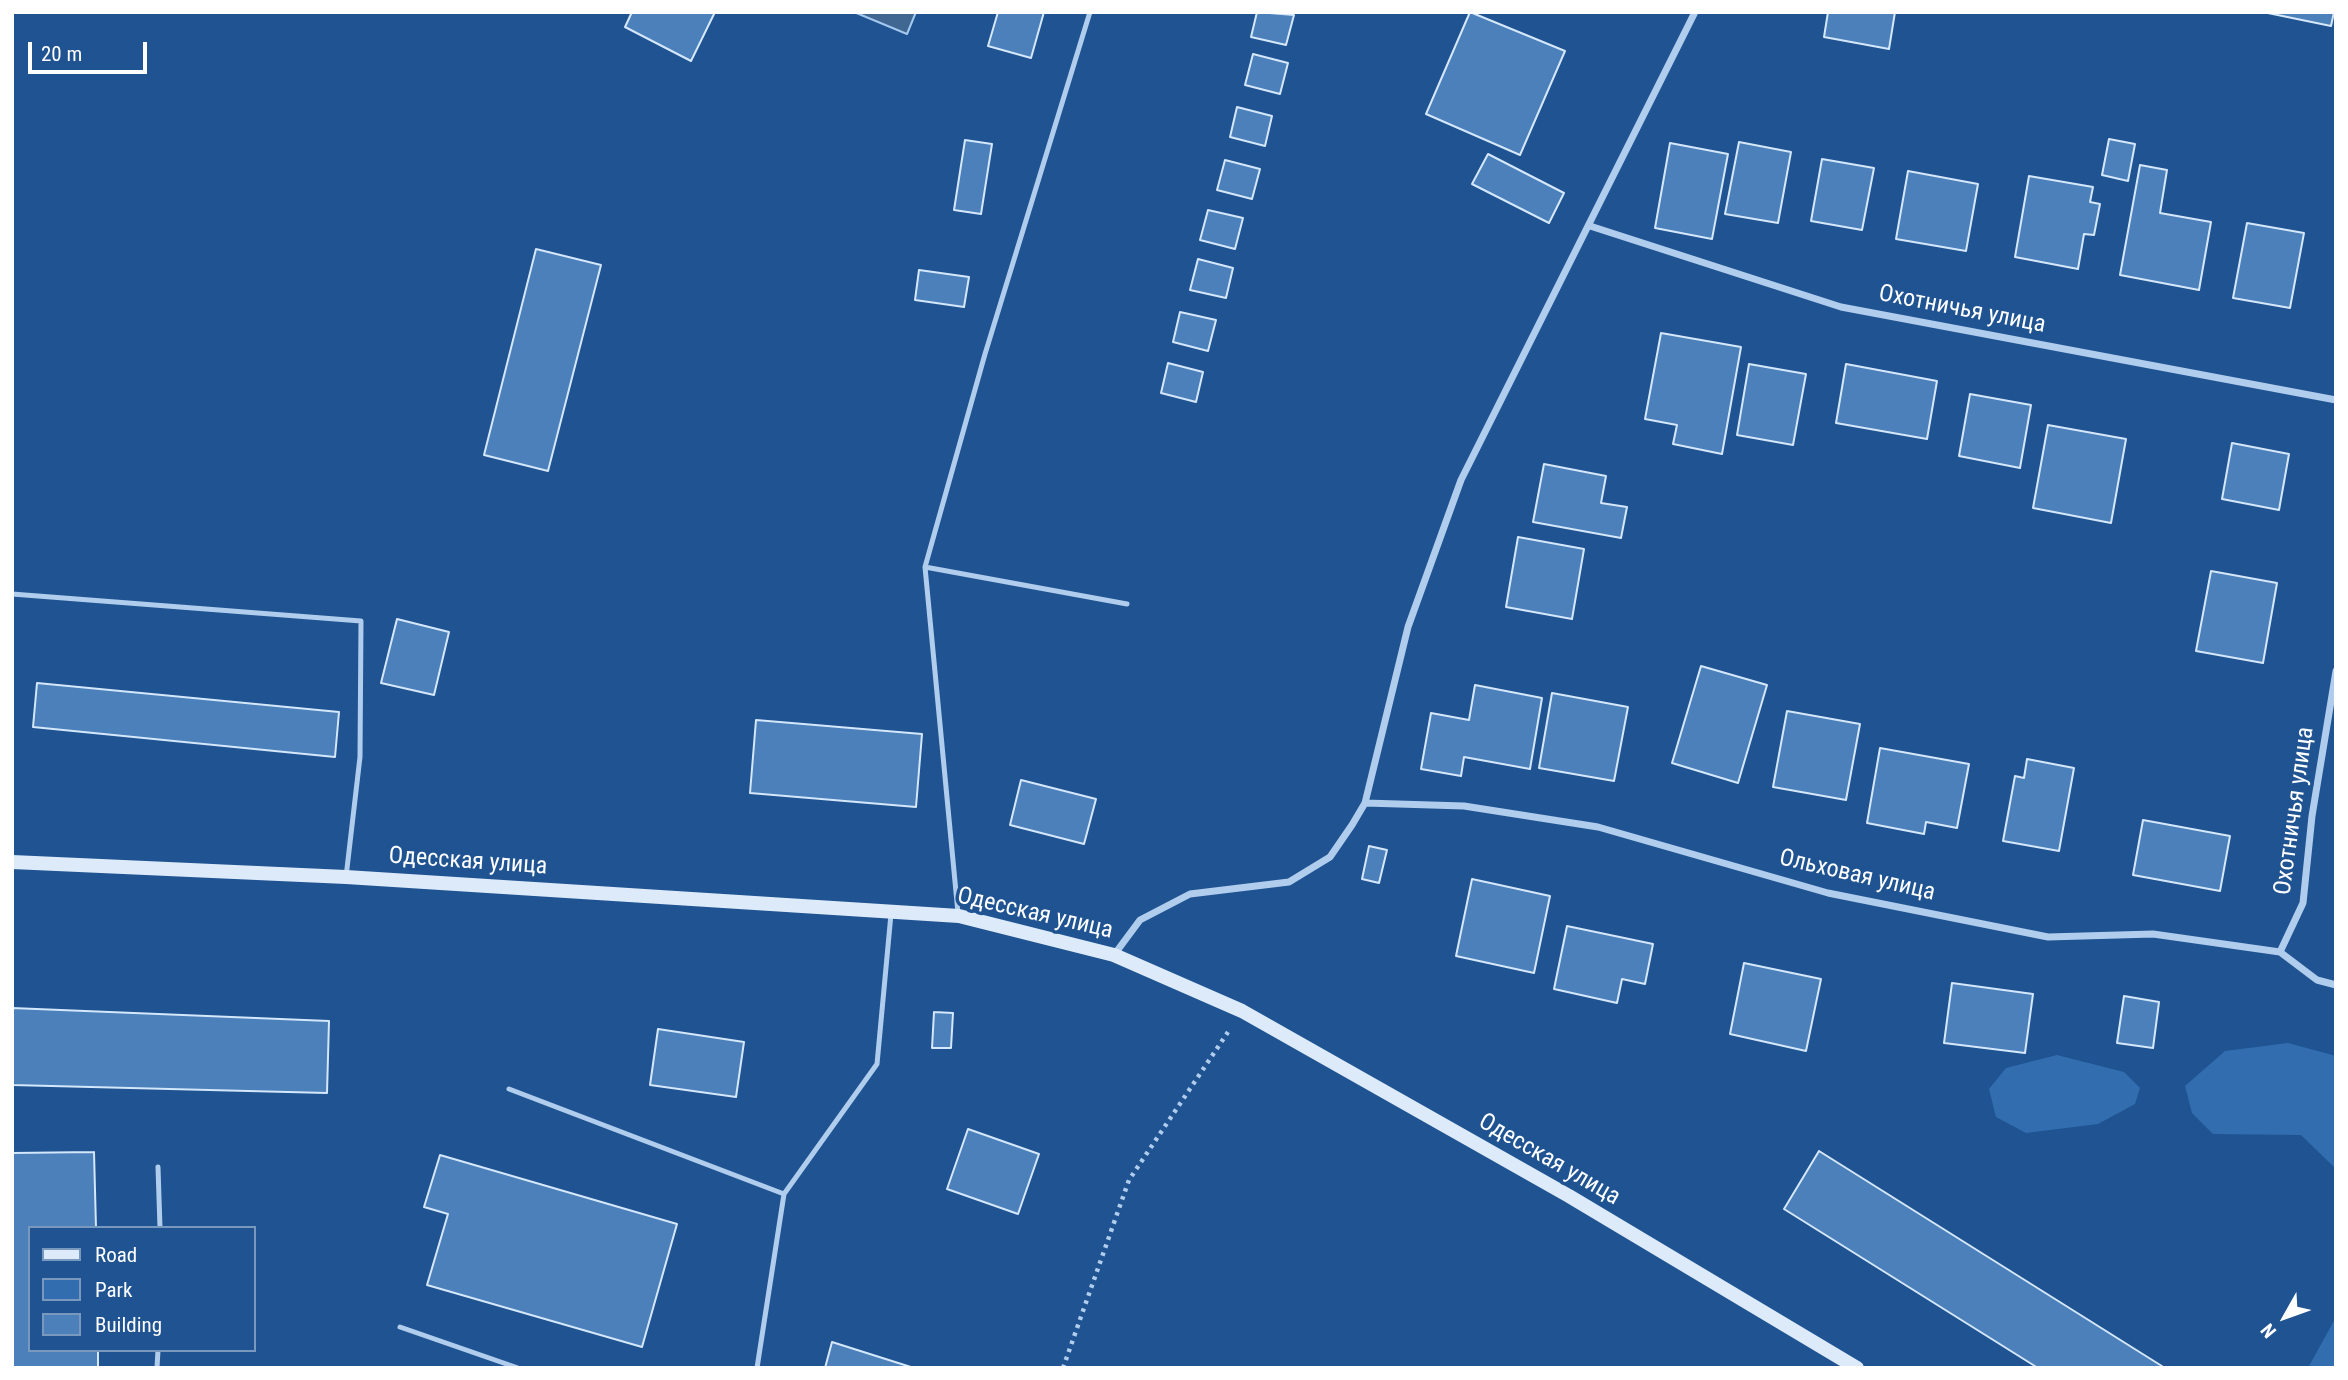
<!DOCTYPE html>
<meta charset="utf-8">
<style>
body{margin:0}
#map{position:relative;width:2348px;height:1380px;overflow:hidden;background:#1f5391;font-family:"Roboto Condensed",sans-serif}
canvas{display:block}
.frame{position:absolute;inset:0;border:14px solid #fff;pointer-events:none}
.legend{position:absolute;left:28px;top:1226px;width:228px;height:126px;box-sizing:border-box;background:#1f5391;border:2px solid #7998bd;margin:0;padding:9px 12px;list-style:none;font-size:21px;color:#fff}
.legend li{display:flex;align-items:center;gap:14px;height:35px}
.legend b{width:35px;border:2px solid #7998bd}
.north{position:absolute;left:2250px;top:1282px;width:70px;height:70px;-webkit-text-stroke:5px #1f5391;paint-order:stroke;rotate:230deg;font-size:19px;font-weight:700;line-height:28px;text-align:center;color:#fff}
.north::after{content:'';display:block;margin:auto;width:24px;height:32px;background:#fff;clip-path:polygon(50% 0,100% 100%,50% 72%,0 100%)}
.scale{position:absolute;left:28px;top:42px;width:119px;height:32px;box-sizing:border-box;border:4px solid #fff;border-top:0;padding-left:9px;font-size:21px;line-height:24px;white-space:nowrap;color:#fff;-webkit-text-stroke:5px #1f5391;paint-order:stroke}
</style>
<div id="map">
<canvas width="2348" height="1380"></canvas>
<div class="frame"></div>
<ul class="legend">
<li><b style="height:9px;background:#dceafa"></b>Road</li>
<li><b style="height:19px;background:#326eaf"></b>Park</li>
<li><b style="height:19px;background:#4b80ba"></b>Building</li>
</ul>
<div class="north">N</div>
<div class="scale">20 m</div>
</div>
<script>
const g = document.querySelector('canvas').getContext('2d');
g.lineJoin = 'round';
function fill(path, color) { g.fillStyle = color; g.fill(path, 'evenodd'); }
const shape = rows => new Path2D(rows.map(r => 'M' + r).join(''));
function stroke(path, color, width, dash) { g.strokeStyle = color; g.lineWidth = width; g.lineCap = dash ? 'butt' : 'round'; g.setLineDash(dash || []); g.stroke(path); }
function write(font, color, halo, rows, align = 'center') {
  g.font = font + ' "Roboto Condensed",sans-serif'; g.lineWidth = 7; g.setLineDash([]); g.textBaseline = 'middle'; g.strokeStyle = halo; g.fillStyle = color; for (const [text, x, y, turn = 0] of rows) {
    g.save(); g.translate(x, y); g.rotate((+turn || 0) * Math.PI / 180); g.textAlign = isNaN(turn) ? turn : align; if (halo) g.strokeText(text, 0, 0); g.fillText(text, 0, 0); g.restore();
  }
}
const green = shape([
 [2288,1043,2336,1056,2336,1169,2301,1135,2213,1134,2192,1113,2185,1086,2225,1051],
 [2057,1055,2124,1072,2140,1088,2135,1104,2098,1124,2026,1133,1996,1117,1989,1089,2006,1068],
 [2336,1317,2336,1368,2308,1368]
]);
const water = shape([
 [854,12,916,12,907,34,854,12]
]);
const building = shape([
 [632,12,715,12,691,61,625,27,632,12],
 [998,12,1044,12,1031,58,988,46,998,12],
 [1257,12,1294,15,1286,45,1251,37,1257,12],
 [1470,12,1565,51,1520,155,1426,114,1470,12],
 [1828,12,1895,12,1889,49,1824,37,1828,12],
 [2263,12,2334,12,2331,26,2263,12],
 [1253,54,1288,63,1280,94,1245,85,1253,54],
 [1237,107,1272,116,1265,146,1230,137,1237,107],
 [2109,139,2135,144,2128,181,2102,175,2109,139],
 [965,140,992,144,981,214,954,210,965,140],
 [1739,142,1791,152,1778,223,1725,214,1739,142],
 [1670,143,1728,154,1712,239,1655,228,1670,143],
 [1488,154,1564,193,1549,223,1472,184,1488,154],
 [1822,159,1874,168,1862,230,1811,221,1822,159],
 [1225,160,1260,169,1252,199,1217,190,1225,160],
 [2140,165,2167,170,2160,213,2211,222,2199,290,2120,275,2140,165],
 [1908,171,1978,184,1966,251,1896,239,1908,171],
 [2029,176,2093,187,2090,202,2100,204,2094,235,2084,234,2078,269,2015,257,2029,176],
 [1208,210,1243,218,1235,249,1200,240,1208,210],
 [2247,223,2304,233,2290,308,2233,298,2247,223],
 [536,249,601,265,548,471,484,455,536,249],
 [1198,259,1233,268,1226,298,1190,290,1198,259],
 [919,270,969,277,964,307,915,300,919,270],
 [1180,312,1216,320,1208,351,1173,342,1180,312],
 [1661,333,1741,347,1722,454,1673,444,1677,425,1645,419,1661,333],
 [1168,363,1203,372,1196,402,1161,393,1168,363],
 [1749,364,1806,374,1793,445,1737,435,1749,364],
 [1846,364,1937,381,1927,439,1836,423,1846,364],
 [1970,394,2031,405,2020,468,1959,456,1970,394],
 [2048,425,2126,439,2111,523,2033,508,2048,425],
 [2232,443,2289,454,2279,510,2222,499,2232,443],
 [1544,464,1606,476,1601,503,1627,507,1621,538,1533,522,1544,464],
 [1518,537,1584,549,1572,619,1506,607,1518,537],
 [2211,571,2277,583,2263,663,2196,651,2211,571],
 [397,619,449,632,434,695,381,683,397,619],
 [1701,666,1767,685,1738,783,1672,763,1701,666],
 [37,683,339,712,335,757,33,727,37,683],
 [1475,685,1542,698,1530,769,1464,757,1461,776,1421,769,1431,713,1469,720,1475,685],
 [1552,693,1628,707,1614,781,1539,768,1552,693],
 [1787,711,1860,724,1846,800,1773,787,1787,711],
 [756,720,922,734,916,807,750,793,756,720],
 [1880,748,1969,764,1957,828,1926,822,1924,834,1867,823,1880,748],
 [2027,759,2074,768,2059,851,2003,841,2015,776,2024,778,2027,759],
 [1021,780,1096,799,1084,844,1010,825,1021,780],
 [2143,820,2230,836,2220,891,2133,875,2143,820],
 [1369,846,1387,850,1379,883,1362,879,1369,846],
 [1472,879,1550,896,1534,973,1456,956,1472,879],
 [1567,926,1653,944,1645,984,1622,979,1617,1003,1554,989,1567,926],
 [1744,963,1821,979,1806,1051,1730,1034,1744,963],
 [1952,983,2033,994,2025,1053,1944,1043,1952,983],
 [2124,996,2159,1002,2153,1048,2117,1043,2124,996],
 [12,1008,329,1021,327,1093,12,1085,12,1008],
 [934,1012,953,1013,951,1048,932,1048,934,1012],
 [658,1029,744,1042,736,1097,650,1085,658,1029],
 [968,1129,1039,1154,1018,1214,947,1189,968,1129],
 [1819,1151,2165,1368,2038,1368,1784,1209,1819,1151],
 [94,1152,96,1228,30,1228,30,1350,98,1350,98,1368,12,1368,12,1153,94,1152],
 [440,1155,677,1224,642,1347,427,1285,448,1214,424,1207,440,1155],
 [832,1342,914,1368,825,1368,832,1342]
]);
const path = shape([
 [1063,1368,1129,1180,1228,1032]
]);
const service = shape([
 [925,567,1127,604],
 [12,594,361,621,360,757,346,877],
 [958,913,925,567,985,354,1090,12],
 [509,1089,784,1194,877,1064,891,914],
 [158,1167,160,1228],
 [400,1327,518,1368],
 [157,1368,158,1350],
 [757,1368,784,1194]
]);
const minor = shape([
 [1590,226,1841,307,2336,400],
 [1365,803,1464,806,1598,827,1828,893,2048,937,2153,934,2280,952,2317,980,2336,985],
 [2280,952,2303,903,2312,816,2336,671],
 [1114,955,1140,920,1190,894,1289,882,1330,857,1352,825,1365,803,1408,627,1461,480,1695,12]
]);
const secondary = shape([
 [12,862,346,877,959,916,1114,955,1242,1011,1569,1196,1857,1368]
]);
const streetNames = [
 ["Охотничья улица",1962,310,11],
 ["Охотничья улица",2295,811,-82],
 ["Одесская улица",468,862,4],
 ["Ольховая улица",1857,876,13],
 ["Одесская улица",1035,914,13],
 ["Одесская улица",1549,1160,30]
];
fill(green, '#326eaf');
fill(water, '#406692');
stroke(water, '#a3c8ef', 2);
fill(building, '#4b80ba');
stroke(building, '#d5e7fa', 2);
stroke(path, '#b0cdee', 4.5, [3.5, 5]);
stroke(service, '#b0cdee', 5);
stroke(minor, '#b0cdee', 7);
stroke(secondary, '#dceafa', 14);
write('24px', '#fff', '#1f5391', streetNames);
</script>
